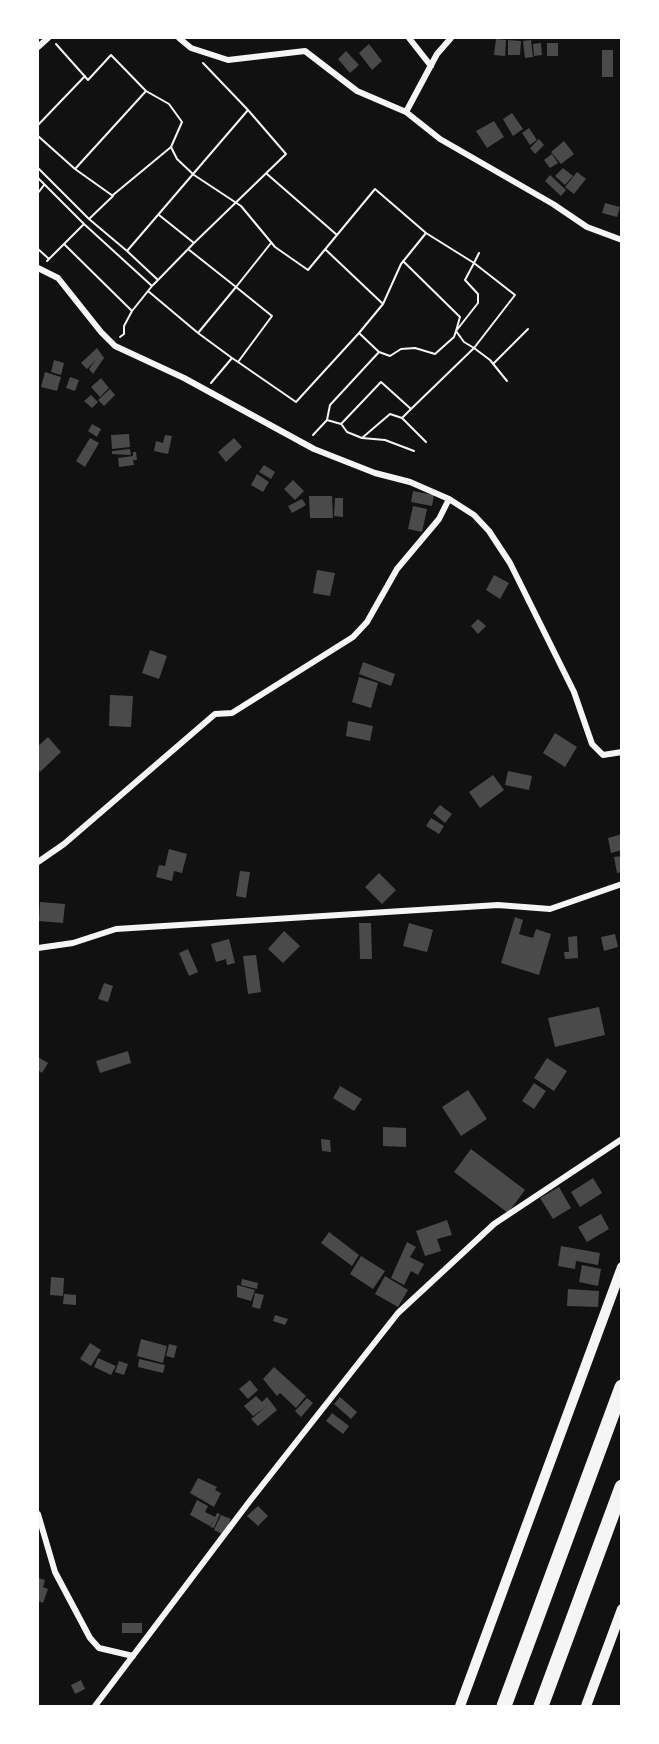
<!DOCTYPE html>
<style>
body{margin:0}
#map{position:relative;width:659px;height:1744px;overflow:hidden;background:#111;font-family:"Nunito Sans",sans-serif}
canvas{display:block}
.frame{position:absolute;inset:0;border:39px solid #fff;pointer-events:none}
</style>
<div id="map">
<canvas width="659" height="1744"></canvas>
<div class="frame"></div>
</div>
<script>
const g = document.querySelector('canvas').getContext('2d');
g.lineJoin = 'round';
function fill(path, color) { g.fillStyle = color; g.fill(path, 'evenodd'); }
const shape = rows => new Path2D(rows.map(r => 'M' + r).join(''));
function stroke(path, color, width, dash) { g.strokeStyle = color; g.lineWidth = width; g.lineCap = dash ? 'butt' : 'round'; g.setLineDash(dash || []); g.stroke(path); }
const building = shape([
 [496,39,506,40,505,56,494,55],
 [508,40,521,41,520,55,508,55],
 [531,40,533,57,525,58,523,41],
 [541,43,542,55,534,56,533,44],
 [547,43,558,43,558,56,547,56],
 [369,44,382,61,372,70,359,53],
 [602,50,613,50,613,77,602,77],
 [346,51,359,65,350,73,338,59],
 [512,113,523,129,513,136,503,119],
 [494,121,504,137,487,148,476,131],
 [529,128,537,140,530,145,522,133],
 [539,139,544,145,535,154,530,148],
 [564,141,574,154,561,164,551,152],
 [552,154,558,163,550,168,544,160],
 [563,168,573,176,565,185,555,176],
 [577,172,586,179,574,194,565,187],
 [550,175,566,190,561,196,545,181],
 [605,203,620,207,617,217,602,213],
 [97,348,104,358,93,374,89,369,96,360,87,369,81,363],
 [54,360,64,363,61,375,51,372],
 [45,372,61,377,57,391,41,387],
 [70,377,79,380,75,391,66,388],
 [101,378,109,388,100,397,91,387],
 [110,389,115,395,104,406,98,400],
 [91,395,98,402,92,408,84,401],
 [92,424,101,429,97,437,88,431],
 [129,434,130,447,112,449,111,435],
 [165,435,172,436,168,454,154,451,156,441,163,443],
 [90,438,99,443,85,467,76,461],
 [234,438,242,447,226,462,218,452],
 [130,449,131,455,112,454,112,451],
 [133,452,136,452,137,460,133,460,134,465,119,467,118,458,133,456],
 [264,465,275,472,271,479,259,472],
 [257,474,269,482,263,492,251,485],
 [293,480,304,491,295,500,284,489],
 [413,491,434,495,432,506,411,502],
 [309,496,332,496,333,518,310,518],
 [335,498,343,498,343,517,334,516],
 [302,499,306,505,292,513,288,506],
 [413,506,427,509,422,532,408,529],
 [317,570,335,573,330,596,313,593],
 [494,575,509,583,500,599,486,590],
 [478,619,486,626,478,634,471,626],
 [150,650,167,656,159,679,142,673],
 [363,662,395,674,391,686,359,674],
 [359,677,378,683,371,708,352,702],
 [110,695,133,696,131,727,109,726],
 [348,721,373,726,370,741,346,736],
 [555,733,577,747,565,767,543,753],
 [48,737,61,752,40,772,38,769,38,746],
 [508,771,532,776,529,790,505,785],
 [493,775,504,790,480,808,469,792],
 [440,805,452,814,445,823,433,813],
 [431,818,444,826,439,834,426,826],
 [622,834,622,850,611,853,608,838],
 [169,849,187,854,182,873,174,871,172,881,156,877,159,865,165,866],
 [622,856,622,872,617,873,614,857],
 [240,871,250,872,246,898,236,896],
 [379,873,396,890,382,904,365,887],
 [40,902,65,904,63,923,39,921],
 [515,917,523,920,519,934,533,938,536,929,551,934,539,975,501,963],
 [359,923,371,923,372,959,360,959],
 [409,923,433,930,427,952,403,946],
 [284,931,300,946,283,963,268,949],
 [615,934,618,947,604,951,601,937],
 [577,936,578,958,565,959,564,952,569,952,568,937],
 [229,939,235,963,227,965,226,959,216,962,211,944],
 [188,949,198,972,189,976,179,953],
 [256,955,261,992,248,994,243,956],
 [104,983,113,986,108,1002,98,999],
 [599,1007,605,1035,555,1047,548,1018],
 [128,1051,131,1063,100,1073,96,1061],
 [38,1057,48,1063,42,1073,38,1070],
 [547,1058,567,1071,554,1091,534,1078],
 [534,1083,546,1091,534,1109,522,1101],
 [340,1086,362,1099,354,1111,333,1098],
 [468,1090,487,1119,461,1136,442,1107],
 [383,1127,406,1128,406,1147,383,1146],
 [321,1139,330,1140,331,1152,322,1151],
 [471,1149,525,1190,508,1213,454,1172],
 [593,1178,602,1193,580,1207,571,1192],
 [559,1187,571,1208,553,1219,540,1198],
 [601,1214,609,1229,587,1242,578,1227],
 [447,1220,452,1235,437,1239,441,1251,425,1256,416,1231],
 [329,1232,359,1255,352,1266,321,1243],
 [407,1242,416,1247,410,1257,424,1264,418,1275,411,1271,404,1285,391,1278],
 [561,1246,600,1253,598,1265,576,1261,575,1269,558,1266],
 [361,1256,385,1271,373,1289,350,1274],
 [582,1265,601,1269,598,1286,579,1282],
 [385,1276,408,1290,398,1307,375,1294],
 [51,1277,64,1278,63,1296,50,1295],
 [242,1279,258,1283,257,1289,241,1285],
 [237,1285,255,1290,251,1301,237,1297],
 [568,1289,599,1291,598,1307,567,1306],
 [255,1293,264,1295,260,1309,252,1307],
 [64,1294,76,1295,76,1305,63,1304],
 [275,1315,288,1319,285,1325,273,1321],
 [141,1339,167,1346,163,1363,137,1356],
 [90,1343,101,1350,91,1366,80,1359],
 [169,1344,177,1346,174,1358,166,1356],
 [98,1358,116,1366,111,1375,94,1367],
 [139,1359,165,1365,163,1373,138,1367],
 [119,1361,128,1364,124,1375,115,1372],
 [274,1367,306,1396,296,1408,280,1393,277,1396,263,1379],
 [250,1380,258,1390,248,1399,239,1389],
 [256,1396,262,1402,267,1397,277,1410,258,1426,251,1419,267,1406,253,1416,244,1406],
 [340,1397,357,1412,351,1419,334,1404],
 [307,1398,313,1403,301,1417,295,1411],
 [332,1413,349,1426,343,1434,326,1421],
 [198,1478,217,1487,215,1490,221,1493,214,1507,190,1493],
 [197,1500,208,1506,205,1512,215,1517,217,1513,220,1514,214,1528,210,1527,214,1520,210,1526,190,1515],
 [258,1506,268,1516,258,1526,247,1516],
 [221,1515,231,1519,224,1535,214,1530],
 [38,1578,45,1580,43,1587,48,1589,43,1603,38,1601],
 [122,1623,142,1623,142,1633,122,1633],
 [81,1680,85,1689,75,1694,71,1685]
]);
const path = shape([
 [56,44,88,80,111,55,146,91,169,104,182,122,171,147,177,159,194,175,241,206,275,247,308,270,375,189,426,233,401,264,383,304,326,250],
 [38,125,85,76],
 [38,136,75,169,146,91],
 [38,168,89,219,113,196,75,169],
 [267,174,337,235],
 [38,178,84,224,47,261],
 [38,193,44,185],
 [113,195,171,147],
 [159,215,194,243,286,154,248,110],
 [89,219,127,251,248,110,203,63],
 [84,224,152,286,158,280],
 [426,233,474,263,479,253],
 [64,244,132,311,152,286],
 [38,249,49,259],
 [188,249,236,287,271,243],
 [127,251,158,280,193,244],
 [148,291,198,333,236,287,272,316,238,362,232,358],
 [198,333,232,358,211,383],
 [120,337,124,334,124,326,132,311],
 [379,352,359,333,383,304],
 [238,362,296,402,359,333],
 [493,364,528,329],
 [402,418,426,442],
 [327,420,341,424,381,382,411,409,474,348,490,360,507,381],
 [342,425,347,432,362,438,390,414,402,418,411,409],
 [313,435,327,420,330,405,379,352,390,356,401,349,415,348,435,354,454,337,456,331,478,303,478,294,465,280,474,263,515,295,474,348,464,342,456,331,460,317,403,261],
 [362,438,385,440,414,451]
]);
const minor = shape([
 [179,38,191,48,228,60,305,51,357,91,406,112,440,139,553,204,587,227,622,240],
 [409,38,431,66],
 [38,47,48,38],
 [406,112,437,54,451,38],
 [38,268,58,278,101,332,115,346,184,378,314,449,375,473,410,482,449,499,474,515,489,531,510,563,574,692,592,744,603,755,622,752],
 [38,862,64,844,215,714,232,713,353,637,367,622,397,569,439,519,449,499],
 [38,948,73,943,116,929,498,905,550,909,622,884],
 [38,1514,55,1572,90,1638,99,1648,133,1656],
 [95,1706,249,1502,398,1313,494,1224,622,1139]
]);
const secondary = shape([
 [460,1706,622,1267],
 [586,1706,622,1609]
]);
const motorway = shape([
 [504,1706,622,1387],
 [541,1706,622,1487]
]);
fill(building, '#4a4a4a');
stroke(path, '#f5f5f5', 2);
stroke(minor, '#f5f5f5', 6);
stroke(secondary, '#f5f5f5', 10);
stroke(motorway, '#f5f5f5', 15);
</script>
